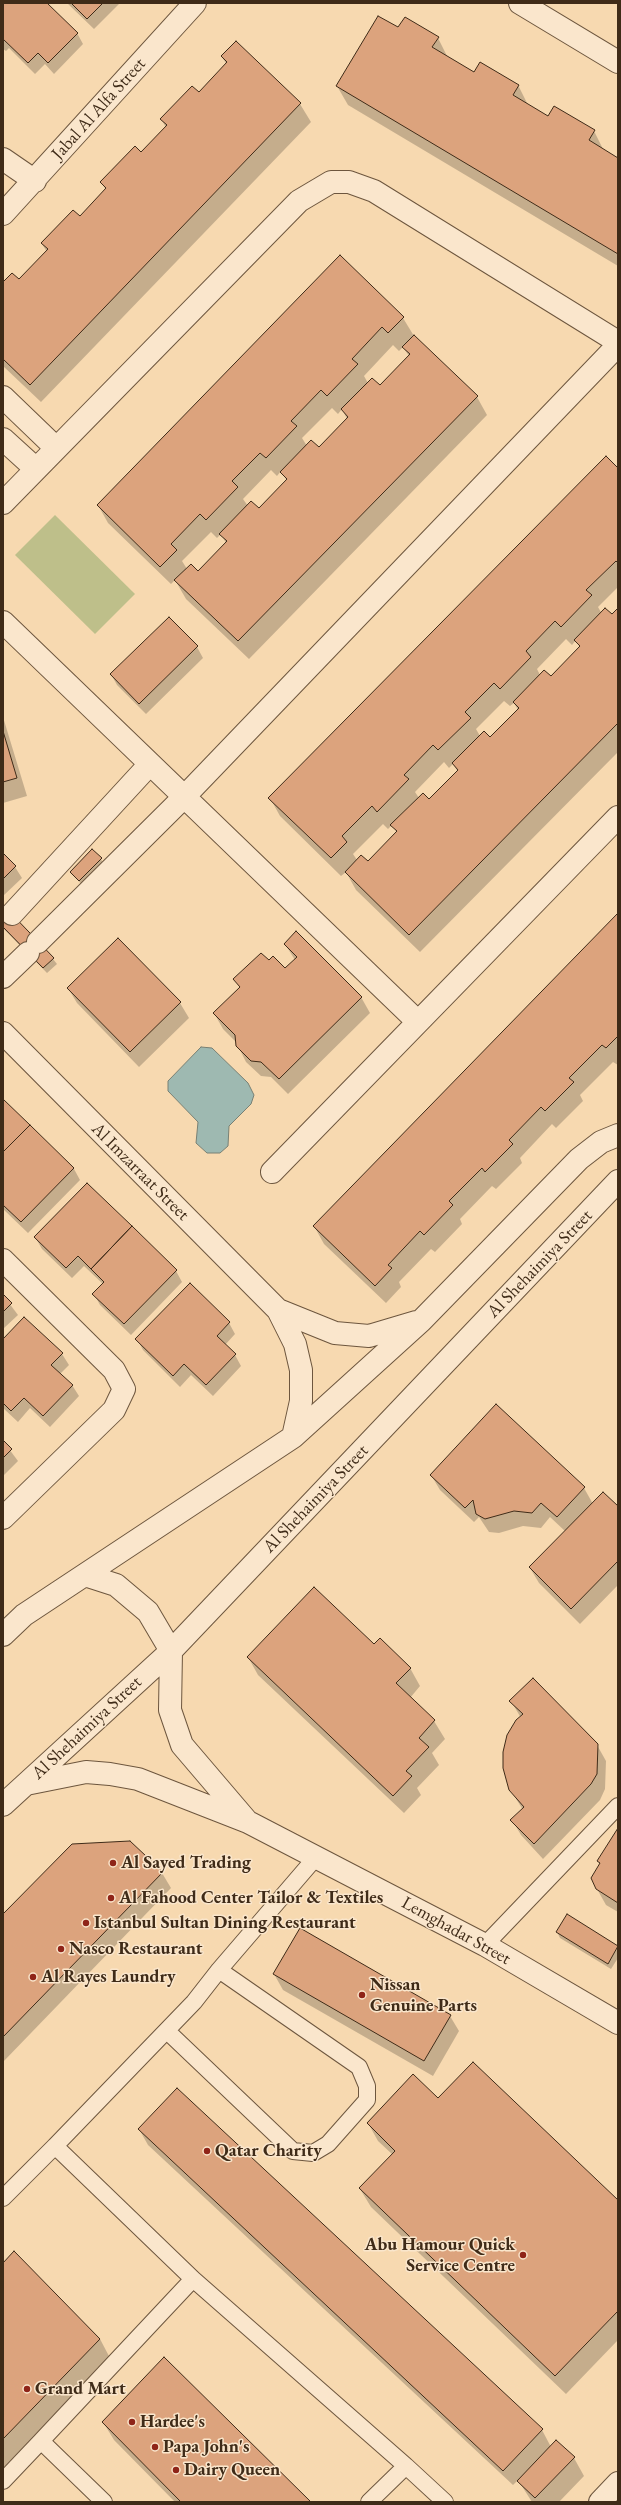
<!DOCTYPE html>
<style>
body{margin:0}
#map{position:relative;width:621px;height:2505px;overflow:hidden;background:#f7d9b0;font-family:"EB Garamond",serif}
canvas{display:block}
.frame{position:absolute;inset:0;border:4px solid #3f2b18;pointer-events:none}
</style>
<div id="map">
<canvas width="621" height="2505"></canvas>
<div class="frame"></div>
</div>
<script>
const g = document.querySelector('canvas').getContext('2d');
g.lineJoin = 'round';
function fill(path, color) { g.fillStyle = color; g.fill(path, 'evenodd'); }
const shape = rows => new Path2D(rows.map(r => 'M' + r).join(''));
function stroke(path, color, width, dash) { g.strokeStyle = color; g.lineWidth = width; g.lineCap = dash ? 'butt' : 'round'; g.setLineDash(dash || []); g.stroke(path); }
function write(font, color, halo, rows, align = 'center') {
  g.font = font + ' "EB Garamond",serif'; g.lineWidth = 3; g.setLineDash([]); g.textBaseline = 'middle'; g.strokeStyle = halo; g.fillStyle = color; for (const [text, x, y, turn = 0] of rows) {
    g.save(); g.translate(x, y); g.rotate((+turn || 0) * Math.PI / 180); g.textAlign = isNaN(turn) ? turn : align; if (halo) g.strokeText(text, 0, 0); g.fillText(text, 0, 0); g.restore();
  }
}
const green = shape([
 [55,515,135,594,95,634,15,555]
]);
const water = shape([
 [201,1047,212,1048,248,1083,254,1095,251,1104,229,1126,228,1146,220,1153,207,1153,196,1143,198,1122,168,1091,168,1081,201,1047]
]);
const shadow = shape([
 [3,3,46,3,77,33,83,44,54,74,45,64,35,74,9,48,6,51,3,49],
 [67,3,120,3,94,29],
 [398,28,438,38,448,58,474,73,518,85,528,105,548,118,594,131,604,151,618,159,618,266,348,105,337,86],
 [236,42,300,104,311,122,41,402,3,366,3,284,19,281,47,252,42,244,80,217,106,190,101,182,141,154,166,128,162,120,199,94,227,65,222,57],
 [340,257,403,318,414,336,477,397,487,415,249,659,186,599,175,580,171,584,108,523,98,505],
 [393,345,399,351,403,347,409,356,380,386,368,383,364,376],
 [332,408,338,414,342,409,347,419,319,449,307,446,302,438],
 [271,470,277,476,281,471,287,481,259,509,248,506,243,499],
 [211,532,217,538,221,534,226,543,198,572,187,569,182,561],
 [618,469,618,587,598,607,602,614,612,616,618,610,618,752,420,952,356,890,346,872,341,876,280,816,270,798],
 [566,639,572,645,576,640,580,648,551,678,540,675,537,669],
 [504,701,510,706,514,703,518,710,490,739,480,736,476,729],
 [444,762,449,768,453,764,458,772,429,800,419,798,415,792],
 [383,824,388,829,392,825,397,833,368,863,357,860,353,854],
 [197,647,203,658,146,714,117,685,111,674],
 [3,717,27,796,3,803],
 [3,854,15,867,22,878,3,896],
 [101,859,104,865,83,886,71,872],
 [3,906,53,959,57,964,47,973,3,928],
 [618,914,618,1065,613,1062,580,1095,583,1101,556,1128,552,1124,520,1158,522,1163,496,1189,492,1186,460,1219,462,1224,435,1252,431,1249,399,1282,401,1287,386,1303,324,1244,314,1226],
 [118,939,180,1003,189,1018,139,1067,77,1003,68,988],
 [285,944,361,997,370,1013,288,1094,271,1077,261,1076,246,1062,236,1042,223,1029,214,1013,240,988,235,980,269,961,285,970,295,960],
 [3,1101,74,1169,80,1180,28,1233,3,1209],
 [35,1237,176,1271,182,1282,131,1335,100,1305,94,1294,103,1284,84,1266,72,1278,42,1249],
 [3,1295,18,1315,3,1329],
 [229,1323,235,1334,225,1345,235,1355,241,1366,213,1396,191,1375,180,1387,143,1350,137,1339],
 [3,1341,62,1354,69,1365,60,1374,72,1385,79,1396,50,1427,30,1408,18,1422,3,1408],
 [3,1441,18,1461,3,1476],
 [431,1475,584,1488,593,1504,618,1508,618,1585,580,1624,539,1583,530,1568,566,1532,550,1517,541,1528,523,1526,499,1533,489,1532,479,1517,474,1522,440,1490],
 [248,1657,410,1668,420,1686,410,1698,434,1721,445,1739,432,1753,439,1765,417,1788,421,1795,404,1813,258,1675],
 [511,1701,597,1745,606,1761,605,1789,600,1800,543,1859,521,1835,512,1820,523,1810,510,1789,521,1718],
 [618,1830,618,1912,606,1905,597,1889,600,1865,598,1861],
 [162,1873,171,1888,3,2062,3,1915],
 [567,1916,618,1947,618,1958,611,1969,560,1938,557,1932],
 [274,1974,450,2016,459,2031,433,2076,283,1990],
 [438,2099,618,2202,618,2340,566,2394,371,2207,360,2189,393,2155,378,2141,368,2123],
 [139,2129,542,2430,551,2447,556,2442,574,2458,584,2476,559,2502,532,2502,518,2480,513,2485,148,2145],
 [14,2253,100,2339,110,2358,3,2468,3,2265],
 [103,2422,310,2502,175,2502,114,2440]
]);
const building = shape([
 [3,3,47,3,78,33,48,63,38,53,28,63,3,39,3,3],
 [71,3,103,3,87,19,71,3],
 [378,16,398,27,405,17,439,37,432,47,474,72,480,62,519,85,513,95,548,116,554,106,595,130,589,140,618,158,618,254,336,86,378,16],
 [236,41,301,103,30,385,3,359,3,282,12,273,19,279,48,249,41,243,73,210,80,216,106,188,100,182,135,146,141,152,167,125,160,119,192,86,199,92,227,62,221,56,236,41],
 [340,255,404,317,388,333,382,327,352,359,358,364,327,396,321,390,291,421,297,426,266,458,260,453,232,481,238,487,206,520,200,514,171,544,177,550,160,567,97,505,340,255],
 [414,335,478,396,238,641,174,580,191,564,198,571,227,541,219,534,251,501,259,508,287,479,280,472,311,440,319,447,348,417,341,409,372,378,380,385,410,354,402,347,414,335],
 [606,456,618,468,618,563,616,561,586,590,592,595,561,627,555,621,526,651,531,657,500,689,494,683,465,712,471,718,438,750,433,745,404,775,409,779,377,812,372,806,342,836,347,842,331,858,268,798,606,456],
 [605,608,612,614,618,608,618,723,409,935,345,872,361,855,368,861,397,831,390,825,423,793,429,799,458,770,452,763,484,731,490,737,519,708,513,702,544,670,551,676,580,646,574,640,605,608],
 [169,617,198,646,139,704,110,674,169,617],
 [3,731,17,778,3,782,3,731],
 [92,849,102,858,79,881,70,872,92,849],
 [3,853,16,866,3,879,3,853],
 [3,905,54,958,43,968,3,927,3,905],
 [618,913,618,1036,606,1048,602,1045,569,1078,574,1082,545,1111,541,1107,509,1140,513,1144,485,1172,482,1168,449,1201,453,1205,424,1235,420,1231,388,1265,392,1268,375,1286,313,1226,618,913],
 [296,931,362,997,279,1079,261,1062,251,1061,236,1046,235,1035,213,1013,240,987,233,979,261,953,269,960,273,956,285,968,297,957,284,944,296,931],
 [118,938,181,1002,130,1052,67,988,118,938],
 [3,1099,30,1125,3,1152,3,1099],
 [30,1125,74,1168,21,1222,3,1205,3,1152,30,1125],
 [87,1183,132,1226,91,1269,78,1256,66,1268,34,1237,87,1183],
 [132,1226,177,1270,124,1324,92,1294,104,1282,91,1269,132,1226],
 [190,1283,230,1322,217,1336,236,1354,206,1385,184,1364,173,1376,135,1339,190,1283],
 [3,1294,12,1303,3,1312,3,1294],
 [24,1317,63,1353,51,1365,73,1385,43,1416,24,1398,11,1411,3,1403,3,1339,24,1317],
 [496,1404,585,1487,557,1517,541,1503,532,1513,514,1511,485,1519,476,1514,473,1500,465,1508,430,1475,496,1404],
 [3,1440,12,1449,3,1458,3,1440],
 [603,1492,618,1506,618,1561,571,1609,529,1567,603,1492],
 [314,1587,374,1644,380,1638,411,1668,396,1683,435,1720,419,1738,429,1747,406,1771,412,1776,393,1796,247,1657,314,1587],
 [533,1678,598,1744,597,1774,591,1784,534,1844,510,1820,524,1807,509,1790,503,1768,503,1752,507,1735,516,1720,523,1714,509,1701,533,1678],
 [618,1828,618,1903,596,1889,591,1878,600,1863,597,1861,618,1828],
 [130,1841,163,1872,3,2037,3,1914,72,1844,130,1841],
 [567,1914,618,1946,608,1964,556,1932,567,1914],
 [300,1928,451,2015,424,2061,273,1974,300,1928],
 [473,2062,618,2200,618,2311,555,2376,359,2188,395,2151,367,2123,413,2074,438,2098,473,2062],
 [177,2088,543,2429,503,2471,138,2129,177,2088],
 [14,2251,100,2339,3,2439,3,2263,14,2251],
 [164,2357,311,2502,181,2502,102,2422,164,2357],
 [556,2440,575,2457,535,2498,517,2481,556,2440]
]);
const service = shape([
 [485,1945,618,1806],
 [167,2031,293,2151,313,2153,328,2144,367,2100,367,2086,359,2067,219,1970],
 [55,2146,194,2002,219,1970,317,1856],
 [3,2198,55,2146,193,2279,41,2441,104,2502],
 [193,2279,406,2466,369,2502],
 [406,2466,445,2502],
 [3,2481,41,2441]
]);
const minor = shape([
 [520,3,618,62],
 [3,159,35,181],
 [3,214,195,3],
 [3,397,56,448],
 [3,439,36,469],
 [3,503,299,201,331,182,349,182,374,191,618,342],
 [3,622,417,1021],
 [12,914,150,764],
 [38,942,184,797,618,345],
 [3,977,28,953],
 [3,1033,278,1310,295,1344,301,1370,301,1401,293,1437],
 [272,1172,618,817],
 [3,1260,114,1370,124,1389,114,1410,3,1518],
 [278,1310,335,1333,369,1336,416,1322],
 [85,1575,116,1585,148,1612,171,1651],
 [3,1635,24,1615,293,1437,421,1321,579,1159,601,1142,618,1135],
 [171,1651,170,1710,182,1745,246,1820],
 [26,1784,86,1772,110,1774,138,1779,248,1822,485,1945,618,2023],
 [3,1805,171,1651,618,1181],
 [600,2502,618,2483]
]);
const markers = [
 [113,1863,4,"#8f2418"],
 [111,1898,4,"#8f2418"],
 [86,1923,4,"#8f2418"],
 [61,1949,4,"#8f2418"],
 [33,1977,4,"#8f2418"],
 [362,1995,4,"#8f2418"],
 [207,2151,4,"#8f2418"],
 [523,2255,4,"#8f2418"],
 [27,2389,4,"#8f2418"],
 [132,2422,4,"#8f2418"],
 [155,2447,4,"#8f2418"],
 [176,2470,4,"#8f2418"]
];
const streetNames = [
 ["Jabal Al Alfa Street",99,109,-48],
 ["Al Imzarraat Street",140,1172,45],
 ["Al Shehaimiya Street",540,1264,-46],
 ["Al Shehaimiya Street",316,1499,-46],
 ["Al Shehaimiya Street",87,1728,-43],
 ["Lemghadar Street",456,1931,29]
];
const poiNames = [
 ["Al Sayed Trading",121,1863],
 ["Al Fahood Center Tailor & Textiles",119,1898],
 ["Istanbul Sultan Dining Restaurant",94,1923],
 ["Nasco Restaurant",69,1949],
 ["Al Rayes Laundry",41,1977],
 ["Nissan",370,1985],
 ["Genuine Parts",370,2006],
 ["Qatar Charity",215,2151],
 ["Abu Hamour Quick",515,2245,"right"],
 ["Service Centre",515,2266,"right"],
 ["Grand Mart",35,2389],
 ["Hardee's",140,2422],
 ["Papa John's",163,2447],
 ["Dairy Queen",184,2470]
];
fill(green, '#bebf8a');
fill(water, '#9eb9b1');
stroke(water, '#788074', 1);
fill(shadow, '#0003');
fill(building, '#dca37d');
stroke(building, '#3f2b18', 1);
stroke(service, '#6d563e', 18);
stroke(minor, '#6d563e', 24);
stroke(service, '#fae6cc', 16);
stroke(minor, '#fae6cc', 22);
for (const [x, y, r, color] of markers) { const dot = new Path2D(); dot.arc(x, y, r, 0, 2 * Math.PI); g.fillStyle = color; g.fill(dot); stroke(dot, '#fae6cc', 1.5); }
write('18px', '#3f2b18', '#fae6cc', streetNames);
write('bold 18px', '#3f2b18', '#fae6cc', poiNames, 'left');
</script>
